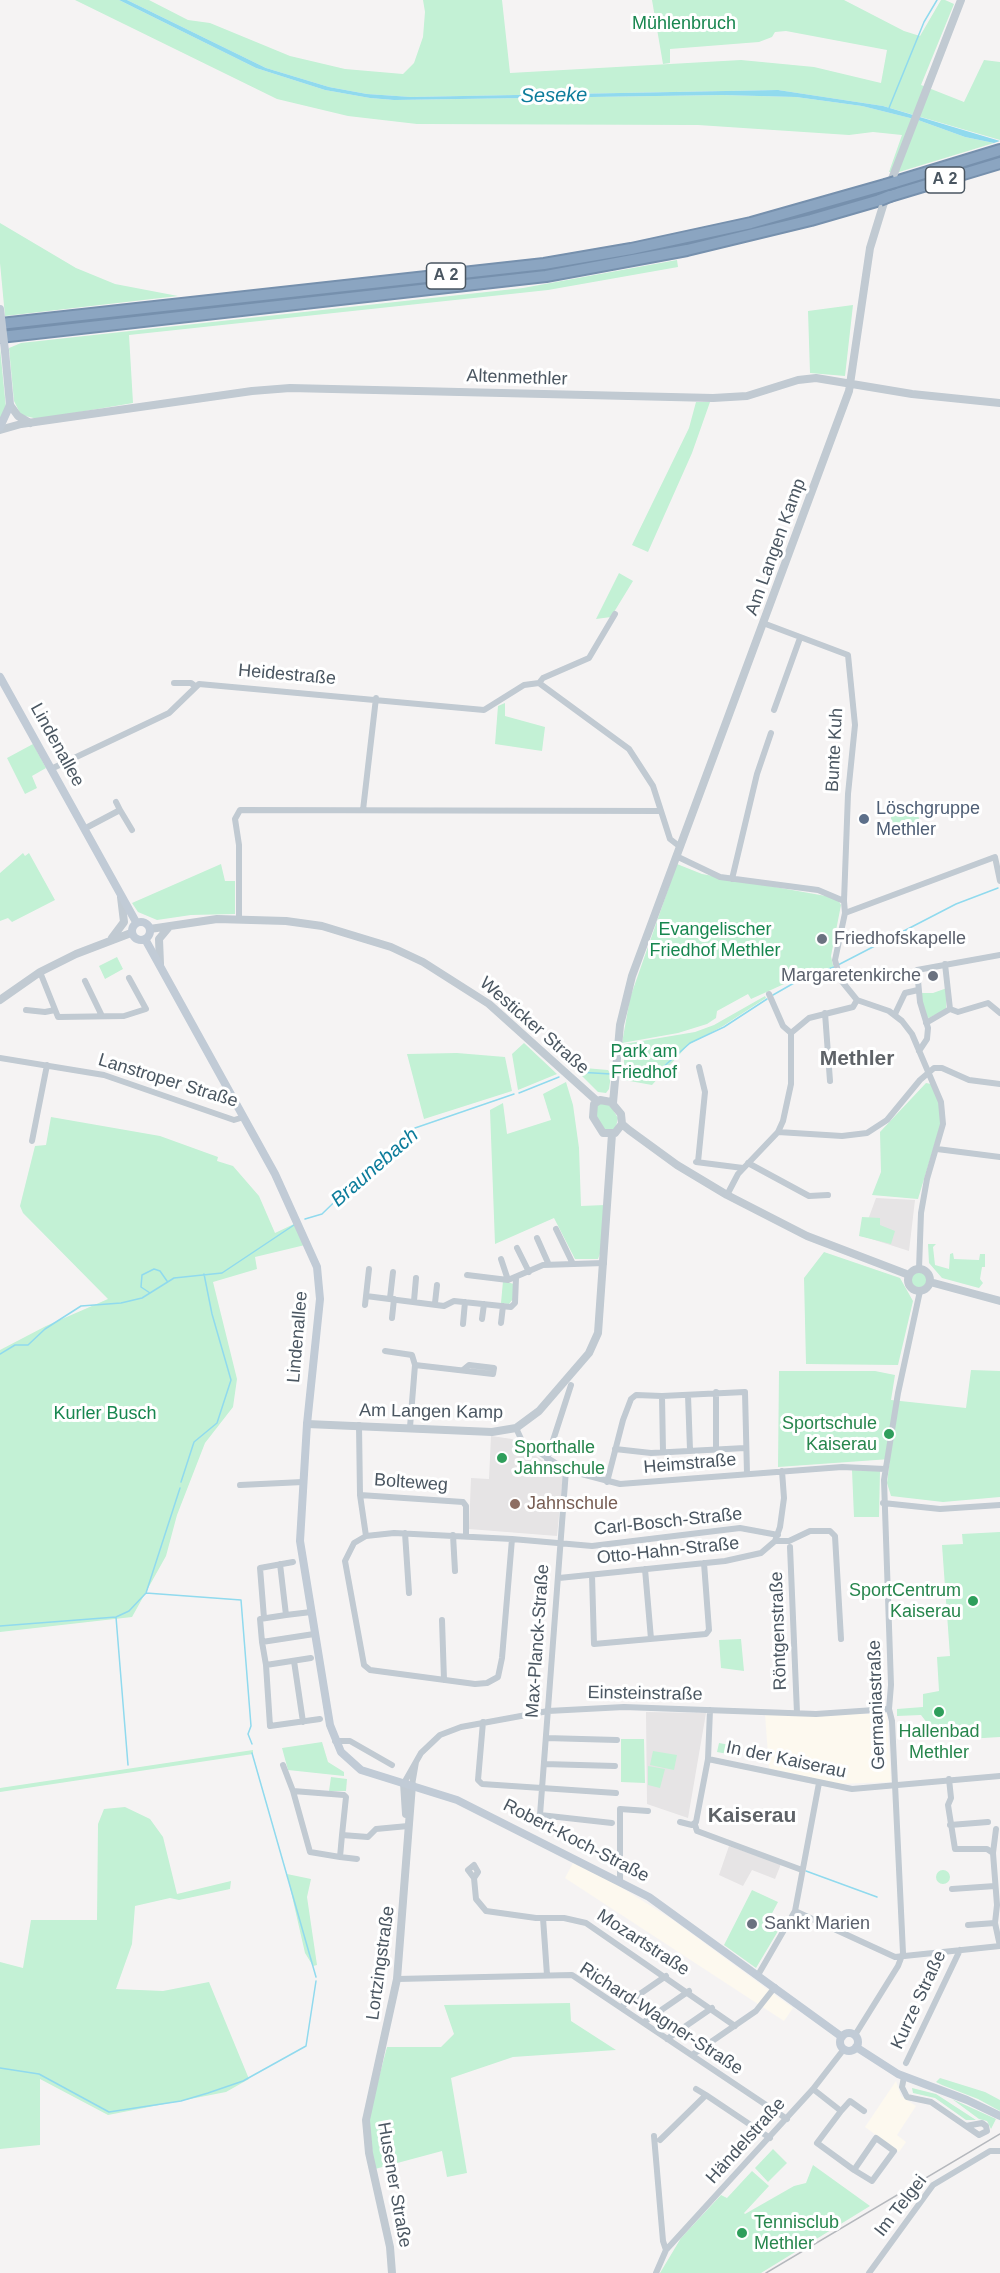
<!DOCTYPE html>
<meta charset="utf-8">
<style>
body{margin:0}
canvas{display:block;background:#f5f3f3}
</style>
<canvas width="1000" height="2273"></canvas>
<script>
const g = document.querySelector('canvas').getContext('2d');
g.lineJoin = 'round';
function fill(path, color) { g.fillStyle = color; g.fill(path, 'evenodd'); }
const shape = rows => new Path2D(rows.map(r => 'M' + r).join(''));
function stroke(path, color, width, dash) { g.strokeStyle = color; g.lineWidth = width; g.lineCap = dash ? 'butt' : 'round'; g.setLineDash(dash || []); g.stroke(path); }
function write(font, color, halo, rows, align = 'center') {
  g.font = font + ' Arial,sans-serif'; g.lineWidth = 6; g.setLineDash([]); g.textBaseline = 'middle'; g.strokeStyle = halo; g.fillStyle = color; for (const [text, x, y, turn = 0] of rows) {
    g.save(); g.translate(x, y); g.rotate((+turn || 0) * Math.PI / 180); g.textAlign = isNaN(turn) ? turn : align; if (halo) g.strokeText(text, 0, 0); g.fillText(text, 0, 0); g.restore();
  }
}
const commercial = shape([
 [765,1714,887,1714,891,1782,838,1784,769,1768],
 [573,1863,616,1884,673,1920,793,2008,784,2021,565,1878],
 [896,2081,901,2096,916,2106,897,2135,906,2142,899,2152,865,2127]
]);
const education = shape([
 [876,1198,915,1200,909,1251,862,1236],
 [491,1436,512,1439,563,1475,557,1536,469,1529,471,1478,489,1479],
 [646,1712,706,1713,688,1818,647,1804],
 [729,1846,781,1864,775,1879,752,1870,743,1886,719,1875]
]);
const green = shape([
 [75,0,119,0,256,68,325,90,370,98,394,100,722,95,796,97,862,106,918,120,965,137,994,143,899,172,889,172,902,135,873,132,849,135,698,125,417,124,348,116,277,99],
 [127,0,149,0,188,20,210,23,290,56,345,69,403,74,414,63,423,37,425,12,423,0,502,0,510,73,741,60,814,67,881,83,887,50,786,31,775,32,772,37,759,42,670,49,670,63,663,64,652,0,844,0,904,31,920,36,941,0,945,0,954,4,921,85,964,102,984,60,1000,62,1000,140,883,106,778,90,411,97,367,94,329,87,266,68],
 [0,223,76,268,115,284,178,296,5,316,0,263],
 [677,260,678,267,548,290,129,335,133,403,38,419,21,415,14,401,9,348,21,343,523,288],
 [853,305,845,376,810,373,808,311],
 [0,348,6,408,0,421],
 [696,402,710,402,692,453,648,552,632,545,689,428],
 [619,573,633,581,611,617,596,619],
 [505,703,505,716,545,727,542,751,495,744,498,706],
 [33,744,46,768,32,776,37,788,25,794,7,758],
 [891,810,911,810,916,813,919,818,917,828,902,829,898,824,891,830],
 [23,853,25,856,29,853,55,900,12,922,8,918,0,921,0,873],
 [221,864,225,881,235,881,235,914,191,915,157,920,138,912,132,903],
 [677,864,702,874,837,898,841,905,831,956,834,970,810,975,803,971,796,974,793,980,751,999,748,994,717,1011,716,1018,707,1024,678,1033,622,1043,630,998],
 [117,957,123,969,105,979,99,966],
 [947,988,946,1009,929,1018,925,1017,920,993,933,993],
 [765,996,766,998,723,1026,688,1045,652,1085,624,1080,624,1044,695,1032,714,1025],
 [524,1043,557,1074,518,1090,512,1054],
 [457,1053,505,1057,512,1091,424,1119,407,1054],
 [573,1067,608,1070,611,1075,609,1089,606,1093,598,1092],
 [566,1082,573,1105,579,1148,581,1206,605,1205,601,1251,598,1259,575,1259,554,1218,495,1244,490,1110,503,1103,507,1134,551,1120,543,1094],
 [926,1083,931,1084,938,1097,941,1123,918,1199,872,1195,881,1172,880,1132],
 [601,1102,610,1105,618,1118,615,1131,604,1130,594,1114,594,1109],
 [51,1117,160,1136,218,1157,217,1161,233,1166,259,1196,275,1233,294,1224,305,1245,255,1257,257,1269,213,1282,237,1379,233,1407,205,1443,177,1515,166,1556,132,1617,0,1632,0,1350,46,1326,108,1299,23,1213,20,1206,35,1146,46,1145],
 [862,1217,880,1218,880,1225,895,1231,891,1244,859,1236],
 [928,1244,936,1244,933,1247,935,1265,949,1269,950,1254,953,1253,954,1259,979,1260,980,1254,985,1254,985,1267,982,1267,980,1279,983,1283,979,1288,942,1278,929,1263],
 [824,1252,900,1278,913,1301,898,1365,806,1364,804,1278],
 '910 1280a9 9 0 1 1 18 0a9 9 0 1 1-18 0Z',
 [503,1281,514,1284,513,1299,509,1304,501,1303],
 [971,1370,1000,1371,1000,1497,943,1502,891,1496,887,1483,890,1459,778,1467,779,1371,875,1371,895,1375,891,1400,966,1408],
 [852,1470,880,1471,879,1517,854,1517],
 [1000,1532,1000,1737,950,1740,948,1727,931,1728,921,1715,897,1716,897,1709,923,1707,923,1694,939,1691,937,1657,950,1656,942,1545,963,1544,962,1534],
 [741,1639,744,1671,721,1668,719,1640],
 [621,1739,644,1739,645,1783,621,1782],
 [322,1742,328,1762,344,1772,344,1776,288,1770,282,1748],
 [719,1743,741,1747,739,1756,717,1752],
 [253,1750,253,1754,0,1792,0,1788],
 [653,1751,677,1755,674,1770,650,1765],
 [648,1766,665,1769,660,1788,648,1785],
 [331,1777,347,1779,346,1791,329,1791],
 [125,1807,150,1819,163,1837,177,1894,231,1881,230,1889,179,1900,170,1898,135,1906,132,1944,116,1989,163,1991,209,1982,249,2079,226,2092,108,2115,40,2079,40,2145,0,2149,0,1962,23,1968,31,1920,97,1920,98,1824,104,1809],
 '936 1877a7 7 0 1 1 14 0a7 7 0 1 1-14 0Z',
 [287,1874,311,1879,307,1897,317,1965,313,1966,305,1953],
 [752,1890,778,1902,769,1919,781,1926,756,1968,724,1945],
 [570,2003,571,2021,616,2050,513,2057,451,2078,467,2173,447,2177,442,2151,375,2169,368,2119,387,2047,441,2047,454,2034,444,2005],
 [940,2078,985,2092,1000,2100,1000,2111,978,2099,942,2085,936,2082],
 [912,2088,936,2094,976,2120,966,2120,935,2098,913,2093],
 [952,2099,996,2119,991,2129,987,2121,979,2119],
 [773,2149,787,2163,768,2182,755,2168],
 [813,2165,870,2206,761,2273,660,2273,681,2238,721,2195,727,2198,752,2171,769,2186,744,2213,745,2214,794,2186,806,2183]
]);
const water = shape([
 [119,0,127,0,266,68,329,87,367,94,411,97,778,90,883,106,1000,141,994,143,965,137,918,120,862,106,796,97,722,95,394,100,370,98,325,90,256,68]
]);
const stream = shape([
 [889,108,924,22,937,0],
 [838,965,956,904,998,888],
 [773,995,801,979,834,967],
 [577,1072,611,1074],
 [622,1075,651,1078,690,1043,724,1027,767,999],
 [519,1093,559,1077],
 [305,1219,322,1214,395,1143,415,1128,514,1094],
 [150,1293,141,1287,142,1275,154,1269,160,1271,167,1281],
 [0,1354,15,1345,28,1345,45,1329,81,1306,121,1303,142,1298,174,1278,222,1273,294,1225],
 [181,1482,194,1442,217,1423,231,1380,212,1314,204,1274],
 [146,1593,241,1600,251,1726,248,1734,252,1744],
 [116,1617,128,1765],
 [0,1626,116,1617,129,1611,146,1593,180,1488],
 [252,1753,316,1977],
 [806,1871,877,1897],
 [0,2068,39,2074,109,2112,181,2101,208,2093,243,2081,306,2046,316,1981]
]);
const minor = shape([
 [763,623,848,655,855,725,848,794,844,901],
 [174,683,191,683,195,686],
 [539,683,543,678,589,658,615,614],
 [774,710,800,638],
 [51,769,169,713,199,684,484,710,524,685,539,683,629,749,653,786,670,839,679,846],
 [120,810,132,830],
 [363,810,376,698],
 [84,829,120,810,116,802],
 [676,856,720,877,818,890,844,901,845,913,835,960,840,979,857,1000,889,1011,902,1021,912,1034,941,1102,943,1124,927,1179,921,1213,919,1269],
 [732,879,757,774,771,733],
 [845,913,995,857,1000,881],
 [239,918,239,845,235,819,240,810,661,811],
 [40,972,58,1017,124,1016,146,1009,129,978],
 [85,981,102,1016],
 [769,994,783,1026,791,1033],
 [950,1009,958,1012,988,1003,1000,1013],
 [26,1010,45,1012,55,1010],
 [825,1013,830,1081],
 [895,1014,905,993,918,990],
 [926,1023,950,1009,945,964],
 [919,1051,927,1039,928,1028,920,1002,917,970,1000,955],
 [0,1058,104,1075,234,1120,244,1117],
 [778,1132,842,1136,867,1133,887,1120,920,1080,934,1068,942,1068,969,1080,1000,1084],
 [32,1141,47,1065],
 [937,1149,1000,1157],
 [696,1162,743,1168],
 [698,1162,705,1092,699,1067],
 [748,1163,809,1196,828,1195],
 [727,1195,738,1174,778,1132,783,1121,791,1084,791,1033,809,1018,853,1007,857,1000],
 [556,1229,573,1264],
 [537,1238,549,1265],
 [517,1248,529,1272],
 [501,1259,508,1280],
 [467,1275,508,1280,543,1265,604,1263],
 [366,1296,444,1306,454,1301,511,1307,515,1303,516,1278],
 [390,1298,393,1272],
 [414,1301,416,1278],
 [435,1303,437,1285],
 [365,1305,369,1269],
 [392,1318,394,1299],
 [482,1319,484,1304],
 [501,1323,503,1306],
 [463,1324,465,1302],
 [385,1351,412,1355,415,1365],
 [716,1392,716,1449],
 [688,1395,690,1450],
 [662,1396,663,1452],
 [359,1425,360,1495,366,1536],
 [410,1427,415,1365,493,1374,494,1368,469,1365,463,1370],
 [516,1428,522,1441,566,1470,620,1484,842,1467,885,1469],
 [615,1449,651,1453,745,1448],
 [547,1459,571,1385],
 [566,1470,540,1815,612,1823],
 [607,1482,623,1420,631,1399,636,1395,662,1396,745,1392,747,1474],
 [240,1485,303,1482],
 [360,1495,463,1502,466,1506,466,1535],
 [883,1503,940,1509,1000,1505],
 [405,1533,409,1593],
 [453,1535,455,1571],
 [512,1539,394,1533,366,1536,354,1543,345,1561,364,1665,370,1670,475,1684,487,1683,498,1677,502,1658,512,1539,592,1546,740,1528,778,1535],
 [775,1541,789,1541,810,1531,830,1531,835,1536,841,1639],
 [790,1547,797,1713],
 [280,1564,286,1615,260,1619,262,1642,314,1634],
 [645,1569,651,1639],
 [592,1575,594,1644,706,1634,709,1630,704,1563],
 [559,1578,725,1561,761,1553,775,1541,780,1527,784,1498,782,1471],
 [286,1615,311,1612],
 [264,1618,260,1568,293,1562],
 [442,1620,444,1680],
 [262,1642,266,1665,270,1726,320,1719],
 [294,1661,303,1722],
 [266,1665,311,1658],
 [483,1722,478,1780,482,1784,616,1793],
 [546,1738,617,1740],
 [335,1741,350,1741,392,1765],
 [708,1759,852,1789,1000,1776],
 [544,1764,615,1766],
 [283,1765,293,1791],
 [404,1783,421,1753,440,1735,461,1727,548,1711,624,1707,816,1714,889,1709],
 [412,1785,416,1762],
 [680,1822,692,1825,696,1822,708,1759,710,1710],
 [695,1825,697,1831,802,1870],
 [950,1825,988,1822],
 [342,1835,340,1857,310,1852,293,1791,344,1795,346,1797,342,1835,368,1837,376,1829,408,1826],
 [993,1853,996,1829],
 [340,1857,357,1859],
 [474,1878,468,1870,474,1865,478,1872,474,1878,476,1899,486,1911,536,1918,564,1918,586,1923,735,2026],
 [620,1881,620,1809,648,1811],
 [952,1889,995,1886],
 [795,1911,895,1957,1000,1946,995,1923,997,1905,993,1853,987,1849,955,1849,948,1805,951,1798,949,1779],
 [543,1918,547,1975],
 [968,1925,995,1923],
 [758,1975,795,1911,819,1783],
 [397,1979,572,1975,787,2119],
 [621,2007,666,1976],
 [644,2022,689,1991],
 [855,2035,898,1966,903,1953,892,1721,889,1709,891,1685,884,1480,898,1393,920,1291],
 [667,2039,712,2008],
 [692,2055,756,2011,775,1987],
 [906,2063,960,1950],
 [904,2077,902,2087,907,2097,931,2102,979,2135,987,2131,986,2126,982,2123,966,2126],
 [696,2089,706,2095],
 [813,2089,841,2111,817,2143,854,2170,872,2181,894,2151,876,2138,854,2170],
 [841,2111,850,2101,864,2111],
 [654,2136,663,2241,666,2250],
 [660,2140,706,2095,770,2138],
 [656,2273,666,2250,813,2089,844,2049],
 [869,2273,933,2185,990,2151,1000,2151]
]);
const tertiary = shape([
 [890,184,961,0],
 [10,405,18,416,30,423],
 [0,430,21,424,252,391,290,388,713,398,747,396,798,380,816,378,912,394,1000,403],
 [150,929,217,919,286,921,322,926,391,947,423,962,489,1004,597,1101],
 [112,938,124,922,121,897],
 [160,964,159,939,169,927],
 [0,1000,40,972,76,954,131,933],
 [613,1103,620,1025,632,976,849,391,870,248,886,196],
 [622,1124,615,1133,603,1133,593,1117,594,1104,600,1100,611,1102,621,1114,622,1124,629,1130,677,1165,727,1195,807,1236,909,1275],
 '908 1280a11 11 0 1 1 22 0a11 11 0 1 1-22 0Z',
 [930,1282,1000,1301],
 [307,1424,492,1432,516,1428,539,1411,589,1353,598,1333,612,1134],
 [404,1783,406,1814],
 [392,2273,390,2247,369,2153,366,2120,397,1979,412,1785]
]);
const secondary = shape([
 [0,427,10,405,5,351],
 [0,677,136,922],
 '132 931a9 9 0 1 1 18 0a9 9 0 1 1-18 0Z',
 [145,939,275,1174,317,1267,320,1299,307,1424,300,1541,330,1725,341,1752,361,1770,457,1800,649,1897,842,2037],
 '840 2042a9 9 0 1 1 18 0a9 9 0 1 1-18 0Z',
 [856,2047,898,2074,967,2100,1000,2116]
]);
const motorway = shape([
 [895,182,1000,150],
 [890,196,1000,163],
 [0,324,544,264,631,249,751,223,885,185],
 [0,337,546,276,687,250,811,220,880,200]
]);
const rail = shape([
 [766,2273,1000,2134]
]);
const secondaryBridge = shape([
 [0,309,5,351]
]);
const motorwayBridge = shape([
 [885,185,895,182],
 [880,200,890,196]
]);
const markers = [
 [864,819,6,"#5c6f8a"],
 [822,939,6,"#6b7280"],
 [933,976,6,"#6b7280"],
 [889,1434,6,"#2e9e5b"],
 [502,1458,6,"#2e9e5b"],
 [515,1504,6,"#8d6e63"],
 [973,1601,6,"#2e9e5b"],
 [939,1712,6,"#2e9e5b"],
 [752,1924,6,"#6b7280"],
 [742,2233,6,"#2e9e5b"]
];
const shields = [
 [945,180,39],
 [446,276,39]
];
const shieldNames = [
 ["A 2",945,180],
 ["A 2",446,276]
];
const parkNames = [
 ["Mühlenbruch",684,24],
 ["Evangelischer",715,930],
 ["Friedhof Methler",715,951],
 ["Park am",644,1052],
 ["Friedhof",644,1073],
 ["Kurler Busch",105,1414]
];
const streetNames = [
 ["Altenmethler",517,378,2],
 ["Am Langen Kamp",776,547,-70],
 ["Heidestraße",287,675,5],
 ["Lindenallee",57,745,61],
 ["Bunte Kuh",835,750,-87],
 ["Westicker Straße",534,1026,41],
 ["Lanstroper Straße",168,1081,17],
 ["Lindenallee",298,1337,-85],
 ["Am Langen Kamp",431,1412,1],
 ["Heimstraße",690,1464,-5],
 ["Bolteweg",411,1483,4],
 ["Carl-Bosch-Straße",668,1522,-6],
 ["Otto-Hahn-Straße",668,1551,-6],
 ["Röntgenstraße",779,1631,-92],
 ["Max-Planck-Straße",538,1641,-86],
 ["Einsteinstraße",645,1694,1],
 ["Germaniastraße",877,1705,-92],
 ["In der Kaiserau",786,1760,12],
 ["Robert-Koch-Straße",576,1841,27],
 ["Mozartstraße",643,1943,33],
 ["Lortzingstraße",381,1963,-82],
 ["Kurze Straße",919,2000,-65],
 ["Richard-Wagner-Straße",661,2019,33],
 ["Händelstraße",746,2141,-48],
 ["Husener Straße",394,2185,80],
 ["Im Telgei",901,2206,-52]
];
const serviceNames = [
 ["Löschgruppe",876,809],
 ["Methler",876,830]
];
const worshipNames = [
 ["Friedhofskapelle",834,939],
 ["Margaretenkirche",921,976,"right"],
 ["Sankt Marien",764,1924]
];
const leisureNames = [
 ["Sportschule",877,1424],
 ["Kaiserau",877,1445],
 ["Sporthalle",514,1448,"left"],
 ["Jahnschule",514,1469,"left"],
 ["SportCentrum",961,1591],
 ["Kaiserau",961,1612],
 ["Hallenbad",939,1732,"center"],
 ["Methler",939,1753,"center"],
 ["Tennisclub",754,2223,"left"],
 ["Methler",754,2244,"left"]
];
const educationNames = [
 ["Jahnschule",527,1504]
];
const waterNames = [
 ["Seseke",554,96,-1],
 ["Braunebach",375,1168,-41]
];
const quarterNames = [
 ["Methler",857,1059],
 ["Kaiserau",752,1816]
];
fill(commercial, '#fdf9ef');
fill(education, '#e6e4e5');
fill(green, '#c3f1d5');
fill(water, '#90daee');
stroke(stream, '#90daee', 1.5);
stroke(motorway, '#7690ad', 14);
stroke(minor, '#c1cad2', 6);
stroke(tertiary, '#c1cad2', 8);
stroke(secondary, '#c1cbd6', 8);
stroke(motorway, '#8ba5c1', 10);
stroke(rail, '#b5b8bd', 1.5);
stroke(motorwayBridge, '#7690ad', 14, []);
stroke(secondaryBridge, '#c1cbd6', 8);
stroke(motorwayBridge, '#8ba5c1', 10);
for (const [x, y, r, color] of markers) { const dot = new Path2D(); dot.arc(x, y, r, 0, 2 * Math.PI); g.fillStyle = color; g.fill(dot); stroke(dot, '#fff', 2); }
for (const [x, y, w] of shields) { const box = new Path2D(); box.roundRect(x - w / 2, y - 13, w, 26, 4.5); g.fillStyle = '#fff'; g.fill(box); stroke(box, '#4a5661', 1.5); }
write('bold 16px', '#4a5661', null, shieldNames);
write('18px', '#17864f', '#fff', parkNames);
write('18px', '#4a5661', '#fff', streetNames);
write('18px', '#4e5e75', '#fff', serviceNames, 'left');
write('18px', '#5b616d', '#fff', worshipNames, 'left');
write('18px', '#27864d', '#fff', leisureNames, 'right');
write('18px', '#785e54', '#fff', educationNames, 'left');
write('italic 20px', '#0c7c9b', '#fff', waterNames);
write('bold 21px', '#5f6368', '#fff', quarterNames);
</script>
